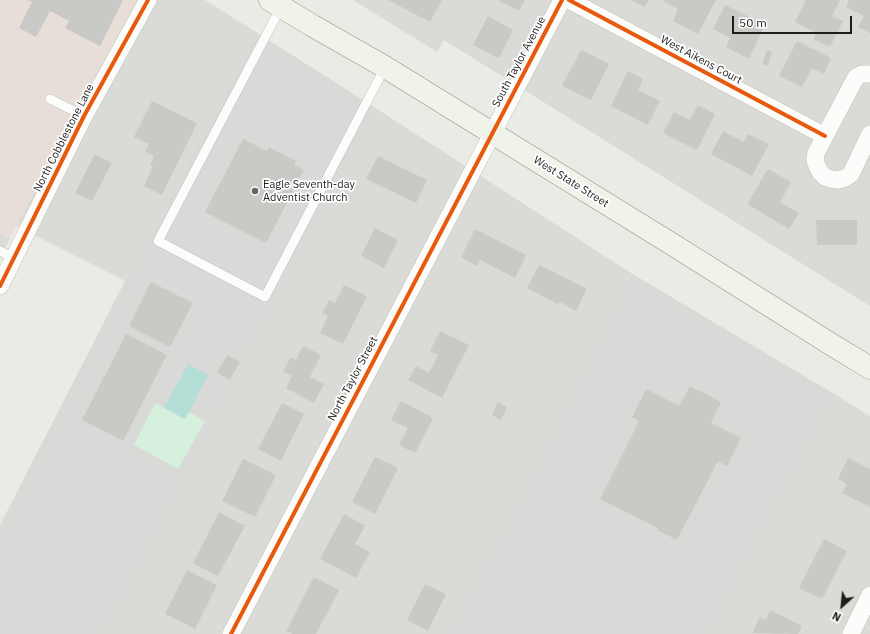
<!DOCTYPE html>
<style>
body{margin:0}
#map{position:relative;width:870px;height:634px;overflow:hidden;background:#ebebe6;font-family:"IBM Plex Sans",sans-serif}
canvas{display:block}
.north{position:absolute;left:822px;top:586px;width:40px;height:40px;-webkit-text-stroke:3px #fff;paint-order:stroke;rotate:207deg;font-size:11px;font-weight:700;line-height:16px;text-align:center;color:#1d1d1d}
.north::after{content:'';display:block;margin:auto;width:14px;height:18px;background:#1d1d1d;clip-path:polygon(50% 0,100% 100%,50% 72%,0 100%)}
.scale{position:absolute;left:732px;top:16px;width:120px;height:18px;box-sizing:border-box;border:2px solid #1d1d1d;border-top:0;padding-left:5px;font-size:12px;line-height:14px;white-space:nowrap;color:#1d1d1d;-webkit-text-stroke:3px #fff;paint-order:stroke}
</style>
<div id="map">
<canvas width="870" height="634"></canvas>
<div class="north">N</div>
<div class="scale">50 m</div>
</div>
<script>
const g = document.querySelector('canvas').getContext('2d');
g.lineJoin = 'round';
function fill(path, color) { g.fillStyle = color; g.fill(path, 'evenodd'); }
const shape = rows => new Path2D(rows.map(r => 'M' + r).join(''));
function stroke(path, color, width, dash) { g.strokeStyle = color; g.lineWidth = width; g.lineCap = dash ? 'butt' : 'round'; g.setLineDash(dash || []); g.stroke(path); }
function write(font, color, halo, rows, align = 'center') {
  g.font = font + ' "IBM Plex Sans",sans-serif'; g.lineWidth = 3.5; g.setLineDash([]); g.textBaseline = 'middle'; g.strokeStyle = halo; g.fillStyle = color; for (const [text, x, y, turn = 0] of rows) {
    g.save(); g.translate(x, y); g.rotate((+turn || 0) * Math.PI / 180); g.textAlign = isNaN(turn) ? turn : align; if (halo) g.strokeText(text, 0, 0); g.fillText(text, 0, 0); g.restore();
  }
}
const residential = shape([
 [138,0,205,0,256,32,125,281,16,226],
 [353,0,870,0,870,306,444,40,437,52],
 [377,109,631,273,445,634,107,634],
 [0,233,10,238,0,258],
 [836,395,870,416,870,634,714,634]
]);
const commercial = shape([
 [0,0,138,0,10,238,0,233]
]);
const religious = shape([
 [256,32,377,109,107,634,0,634,0,525,125,281],
 [631,273,836,395,714,634,445,634]
]);
const park = shape([
 [155,403,184,419,189,412,205,421,178,469,134,445]
]);
const pitch = shape([
 [188,364,208,375,185,419,164,408]
]);
const building = shape([
 [27,0,123,0,100,46,65,28,69,21,50,11,36,37,19,28,32,2],
 [388,0,442,0,430,22],
 [497,0,525,0,519,11],
 [631,0,649,0,645,7],
 [663,0,716,0,698,34,673,21,678,9,663,1],
 [806,0,840,0,832,16,843,21,830,47,813,39,816,33,795,22],
 [849,0,870,0,870,33,858,27,864,16,846,7],
 [725,5,765,25,749,59,726,47,730,38,713,29],
 [488,16,513,30,499,58,473,45],
 [797,41,831,58,824,74,812,68,802,87,779,76],
 [581,50,609,64,591,100,562,86],
 [767,50,772,52,768,66,762,64],
 [628,71,643,79,638,90,660,101,648,125,611,106],
 [152,101,197,123,162,195,144,186,153,166,150,165,154,156,145,151,149,144,134,137],
 [698,105,715,114,697,150,663,133,674,112,690,120],
 [723,131,744,142,748,134,769,144,752,176,711,154],
 [243,139,267,151,269,147,296,161,294,165,304,170,266,243,205,212],
 [95,154,112,163,92,201,75,193],
 [378,156,427,180,416,203,366,179],
 [768,169,791,182,780,202,799,213,789,229,747,204],
 [816,220,857,220,857,245,817,245],
 [375,228,398,240,384,268,361,256],
 [475,229,526,255,515,278,480,260,477,266,461,257],
 [539,265,587,289,576,311,560,302,558,304,527,288],
 [151,282,193,303,170,347,129,326],
 [344,285,367,296,343,344,320,333,328,316,322,313,329,300,335,303],
 [440,331,469,345,442,398,408,380,416,366,429,373,438,355,430,351],
 [126,334,167,355,123,441,82,420],
 [303,346,321,355,310,377,324,384,314,403,286,388,292,376,283,372,291,357,296,360],
 [227,355,240,362,230,380,217,373],
 [690,386,721,402,711,423,741,438,727,466,718,461,677,540,657,530,658,528,600,499,639,421,632,417,646,389,679,406],
 [401,401,433,418,415,453,399,445,408,428,391,420],
 [498,402,507,407,501,420,492,415],
 [282,403,304,414,281,461,258,449],
 [375,457,398,468,375,514,352,502],
 [848,458,870,469,870,507,842,493,847,484,838,479],
 [243,459,276,475,255,517,222,501],
 [219,512,245,526,218,576,193,563],
 [344,514,365,526,355,544,370,552,356,578,320,559],
 [824,539,847,551,822,599,799,588],
 [187,570,217,585,195,629,165,614],
 [314,577,339,590,316,634,293,634,286,631],
 [425,584,446,594,428,631,407,620],
 [770,610,802,626,798,634,752,633,760,617,766,620]
]);
const lane = shape([
 [281,7,158,241,265,297,385,67],
 [50,99,84,116],
 [0,251,13,258]
]);
const street = shape([
 [569,0,825,136],
 [870,74,862,74,856,77,816,153,815,160,817,166,820,172,825,177,831,179,838,180,845,178,851,174,870,134],
 [0,286,84,116,148,0],
 [231,634,562,0],
 [851,634,870,595]
]);
const secondary = shape([
 [270,0,313,26,385,67,675,246,829,343,870,368]
]);
const cycleway = shape([
 [569,0,825,136],
 [0,286,84,116,148,0],
 [231,634,562,0]
]);
const markers = [
 [255,191,4,"#656563"]
];
const streetNames = [
 ["West Aikens Court",701,60,28],
 ["South Taylor Avenue",519,62,-62],
 ["North Cobblestone Lane",64,138,-63],
 ["West State Street",571,182,32],
 ["North Taylor Street",353,379,-62]
];
const poiNames = [
 ["Eagle Seventh-day",263,185],
 ["Adventist Church",263,198]
];
fill(residential, '#dadad7');
fill(commercial, '#e8ded8');
fill(religious, '#d9d9d7');
fill(park, '#d5f0dc');
fill(pitch, '#b4dfd7');
fill(building, '#c9c9c5');
stroke(lane, '#c2c2c0', 10);
stroke(street, '#c2c2c0', 18);
stroke(secondary, '#8e9480', 23);
stroke(lane, '#fcfcfb', 9);
stroke(street, '#fcfcfb', 17);
stroke(secondary, '#f0f3ea', 22);
stroke(cycleway, '#e8590c', 4);
for (const [x, y, r, color] of markers) { const dot = new Path2D(); dot.arc(x, y, r, 0, 2 * Math.PI); g.fillStyle = color; g.fill(dot); stroke(dot, '#fff', 1.5); }
write('11px', '#1d1d1d', '#fff', streetNames);
write('11px', '#1d1d1d', '#fff', poiNames, 'left');
</script>
